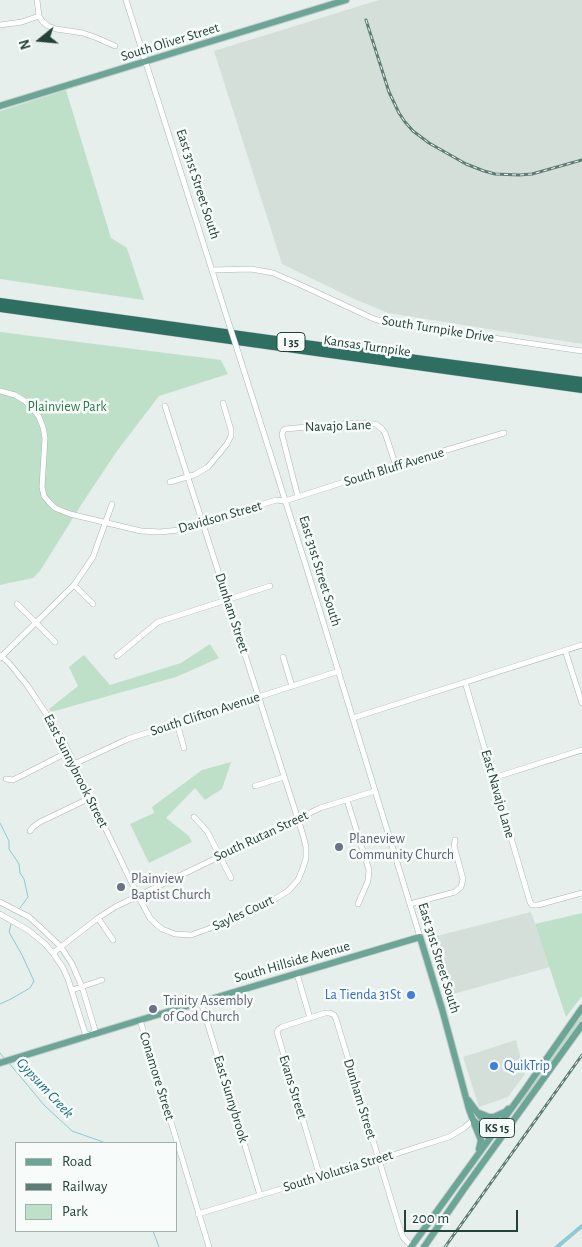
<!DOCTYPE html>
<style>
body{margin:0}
#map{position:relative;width:582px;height:1247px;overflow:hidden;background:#e6efeb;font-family:"Alegreya Sans",sans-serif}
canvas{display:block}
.legend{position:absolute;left:15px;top:1142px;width:162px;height:90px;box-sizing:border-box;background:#f7fbf9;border:1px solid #a3b1ad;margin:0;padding:6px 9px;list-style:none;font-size:15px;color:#24423a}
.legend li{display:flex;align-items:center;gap:10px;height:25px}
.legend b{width:25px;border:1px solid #a3b1ad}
.north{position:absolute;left:15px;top:15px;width:50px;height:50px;-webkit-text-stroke:4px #f7fbf9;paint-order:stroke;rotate:253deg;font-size:14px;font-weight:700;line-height:20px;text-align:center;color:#24423a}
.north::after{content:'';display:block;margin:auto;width:18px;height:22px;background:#24423a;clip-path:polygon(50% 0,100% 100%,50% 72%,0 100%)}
.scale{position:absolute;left:404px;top:1210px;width:114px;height:22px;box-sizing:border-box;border:2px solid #24423a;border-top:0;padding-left:6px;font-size:15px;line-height:18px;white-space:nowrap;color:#24423a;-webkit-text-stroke:4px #f7fbf9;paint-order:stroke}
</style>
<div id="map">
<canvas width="582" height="1247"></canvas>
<ul class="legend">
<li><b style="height:6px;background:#6aa596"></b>Road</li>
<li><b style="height:6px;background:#5f7d75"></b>Railway</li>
<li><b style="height:14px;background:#bfe0c8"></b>Park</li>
</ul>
<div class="north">N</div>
<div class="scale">200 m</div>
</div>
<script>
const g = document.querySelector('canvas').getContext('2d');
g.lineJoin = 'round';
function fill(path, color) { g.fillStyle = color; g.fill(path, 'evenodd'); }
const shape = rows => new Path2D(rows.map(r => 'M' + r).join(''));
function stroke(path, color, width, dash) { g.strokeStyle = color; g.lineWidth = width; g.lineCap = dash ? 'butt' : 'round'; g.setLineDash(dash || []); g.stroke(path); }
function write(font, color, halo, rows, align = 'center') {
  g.font = font + ' "Alegreya Sans",sans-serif'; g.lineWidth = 5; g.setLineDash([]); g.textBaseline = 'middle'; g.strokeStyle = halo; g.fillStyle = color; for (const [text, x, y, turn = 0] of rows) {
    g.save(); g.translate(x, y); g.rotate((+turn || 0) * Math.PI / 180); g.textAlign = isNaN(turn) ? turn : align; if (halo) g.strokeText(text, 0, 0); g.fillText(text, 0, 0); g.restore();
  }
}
const built = shape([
 [379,0,582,0,582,344,388,313,352,298,282,264,214,51],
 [531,912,550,967,446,996,429,938],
 [516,1040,525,1074,508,1097,479,1107,463,1057]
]);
const green = shape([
 [66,90,111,238,127,248,144,300,0,279,0,111],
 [0,332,221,360,228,374,159,396,117,451,83,502,40,571,33,578,0,585],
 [210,644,219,658,176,677,51,712,49,709,78,686,69,667,84,655,110,685,181,663],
 [231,762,222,789,205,800,195,788,166,818,189,836,192,842,149,863,130,824,154,813,152,807,202,770],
 [582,913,582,996,566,1017,535,924],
 [582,1015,582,1020,521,1105,518,1103]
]);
const stream = shape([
 [0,823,9,841,9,849,19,864,20,873,24,879,28,897,20,908],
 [0,1004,11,999,30,988,34,981,22,955,9,932,11,924],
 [0,1053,4,1058],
 [9,1063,44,1105,72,1131,106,1143],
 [153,1231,159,1247]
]);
const canal = shape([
 [557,1247,582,1226]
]);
const minor = shape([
 [37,0,39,16],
 [126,0,229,324],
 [39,16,42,21,48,26,56,29,83,33,97,38,115,46],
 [0,25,22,22,39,16],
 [213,270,251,269,273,273,303,286,374,319,385,322,582,351],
 [238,352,306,566,420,937],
 [0,391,15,395,25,401,33,409,39,417,43,427,45,438,42,487,44,496,49,502,55,508,70,514,141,531,160,532,179,530,198,525,276,500,285,501,416,459,504,433],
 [170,482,194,475,208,467,227,444,231,436,231,430,223,403],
 [298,497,282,435,283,431,285,429,353,423,376,424,382,429,385,433,396,466],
 [74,585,93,604],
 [17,604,55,642],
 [565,650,582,703],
 [0,655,9,663,27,685,61,736,138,896,150,918,156,924,162,929,175,934,191,935,208,929,275,899,288,891,298,880,303,868,306,858,306,847,303,835,165,406],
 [117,656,158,622,270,586],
 [283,657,292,686],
 [0,658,74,585,93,557,112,504],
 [465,682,530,902,532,905,538,905,582,893],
 [353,718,582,645],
 [177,723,184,748],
 [74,764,128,739,339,671],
 [493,778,582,750],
 [6,779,13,780,17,778,68,752],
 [255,786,284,777],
 [347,800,369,870,368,881,358,904],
 [194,817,207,831,231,878],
 [30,831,33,827,40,822,90,798],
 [0,902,29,917,38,925,61,947,72,964,82,987,95,1030,91,1036,85,1033,68,979,63,968,53,953,44,943,28,930,0,914],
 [410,904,455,892,461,887,463,879,454,846,455,840],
 [98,918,113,940],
 [53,953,98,918,115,907,320,808,375,791],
 [297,974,310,1018],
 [72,990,102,980],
 [201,1002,260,1195],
 [140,1020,209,1247],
 [320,1177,277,1032,279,1029,282,1027,325,1013,330,1013,334,1015,336,1019,400,1229,403,1237,412,1247],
 [198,1214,390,1156,408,1150,449,1137,464,1128,473,1120]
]);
const major = shape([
 [0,106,346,0],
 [0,1063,140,1020,420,937,442,1009,469,1109,473,1120,482,1128,501,1137],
 [468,1100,480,1116,498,1133],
 [479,1113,489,1117,494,1117,505,1112,508,1109],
 [474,1123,481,1140,479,1149],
 [411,1247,524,1091,582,1008],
 [424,1247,464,1189,582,1025]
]);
const highway = shape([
 [0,302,334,348,582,381],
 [0,308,582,389]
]);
const rail = shape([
 [366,20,389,92,399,113,405,122,413,131,429,143,466,164,484,171,495,174,519,175,532,174,582,160],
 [445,1247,582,1055]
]);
const minorBridge = shape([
 [229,324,238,352]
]);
const markers = [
 [339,847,5,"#6b7280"],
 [121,887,5,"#6b7280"],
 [411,995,5,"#3f7fe0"],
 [153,1009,5,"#6b7280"],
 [494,1066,5,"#3f7fe0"]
];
const shields = [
 [291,342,28],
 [497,1128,35]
];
const shieldNames = [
 ["I 35",291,342],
 ["KS 15",497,1128]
];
const streetNames = [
 ["South Oliver Street",170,42,-17],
 ["East 31st Street South",198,184,72],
 ["South Turnpike Drive",438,329,9],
 ["Kansas Turnpike",367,346,8],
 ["Navajo Lane",338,426,-2],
 ["South Bluff Avenue",394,467,-17],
 ["Davidson Street",220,517,-16],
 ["East 31st Street South",320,571,73],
 ["Dunham Street",232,613,72],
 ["South Clifton Avenue",205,714,-18],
 ["East Sunnybrook Street",76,771,63],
 ["East Navajo Lane",498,794,74],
 ["South Rutan Street",261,836,-25],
 ["Sayles Court",243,913,-25],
 ["East 31st Street South",439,958,73],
 ["South Hillside Avenue",292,962,-16],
 ["Conamore Street",157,1076,73],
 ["Evans Street",293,1087,73],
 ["East Sunnybrook",231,1099,73],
 ["Dunham Street",360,1099,73],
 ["South Volutsia Street",338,1171,-17]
];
const parkNames = [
 ["Plainview Park",67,407]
];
const worshipNames = [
 ["Planeview",349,839],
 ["Community Church",349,855],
 ["Plainview",131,879],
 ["Baptist Church",131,895],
 ["Trinity Assembly",163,1001],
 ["of God Church",163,1017]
];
const shopNames = [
 ["La Tienda 31St",401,995],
 ["QuikTrip",504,1066,"left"]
];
const waterNames = [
 ["Gypsum Creek",45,1088,47]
];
fill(built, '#d4dfda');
fill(green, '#bfe0c8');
stroke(stream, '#8ec9d4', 1);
stroke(canal, '#8ec9d4', 4);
stroke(minor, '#a8b8b2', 6);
stroke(major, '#c2cac8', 8);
stroke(highway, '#c2cac8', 9);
stroke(minor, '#fff', 5);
stroke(major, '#6aa596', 6);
stroke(highway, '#2f6f62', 8);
stroke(rail, '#5f7d75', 3);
stroke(rail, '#f7fbf9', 1, [4]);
stroke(minorBridge, '#a8b8b2', 6, []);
stroke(minorBridge, '#fff', 5);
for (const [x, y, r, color] of markers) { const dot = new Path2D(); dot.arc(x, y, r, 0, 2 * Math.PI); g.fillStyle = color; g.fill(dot); stroke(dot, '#f7fbf9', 2); }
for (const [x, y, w] of shields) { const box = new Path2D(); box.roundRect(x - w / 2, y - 9.5, w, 19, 4); g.fillStyle = '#f7fbf9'; g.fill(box); stroke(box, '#24423a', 1); }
write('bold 12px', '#24423a', null, shieldNames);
write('14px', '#24423a', '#f7fbf9', streetNames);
write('14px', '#2d7a4b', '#f7fbf9', parkNames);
write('14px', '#5b616d', '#f7fbf9', worshipNames, 'left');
write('14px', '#366cbe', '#f7fbf9', shopNames, 'right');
write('italic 15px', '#1c6f80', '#f7fbf9', waterNames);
</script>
